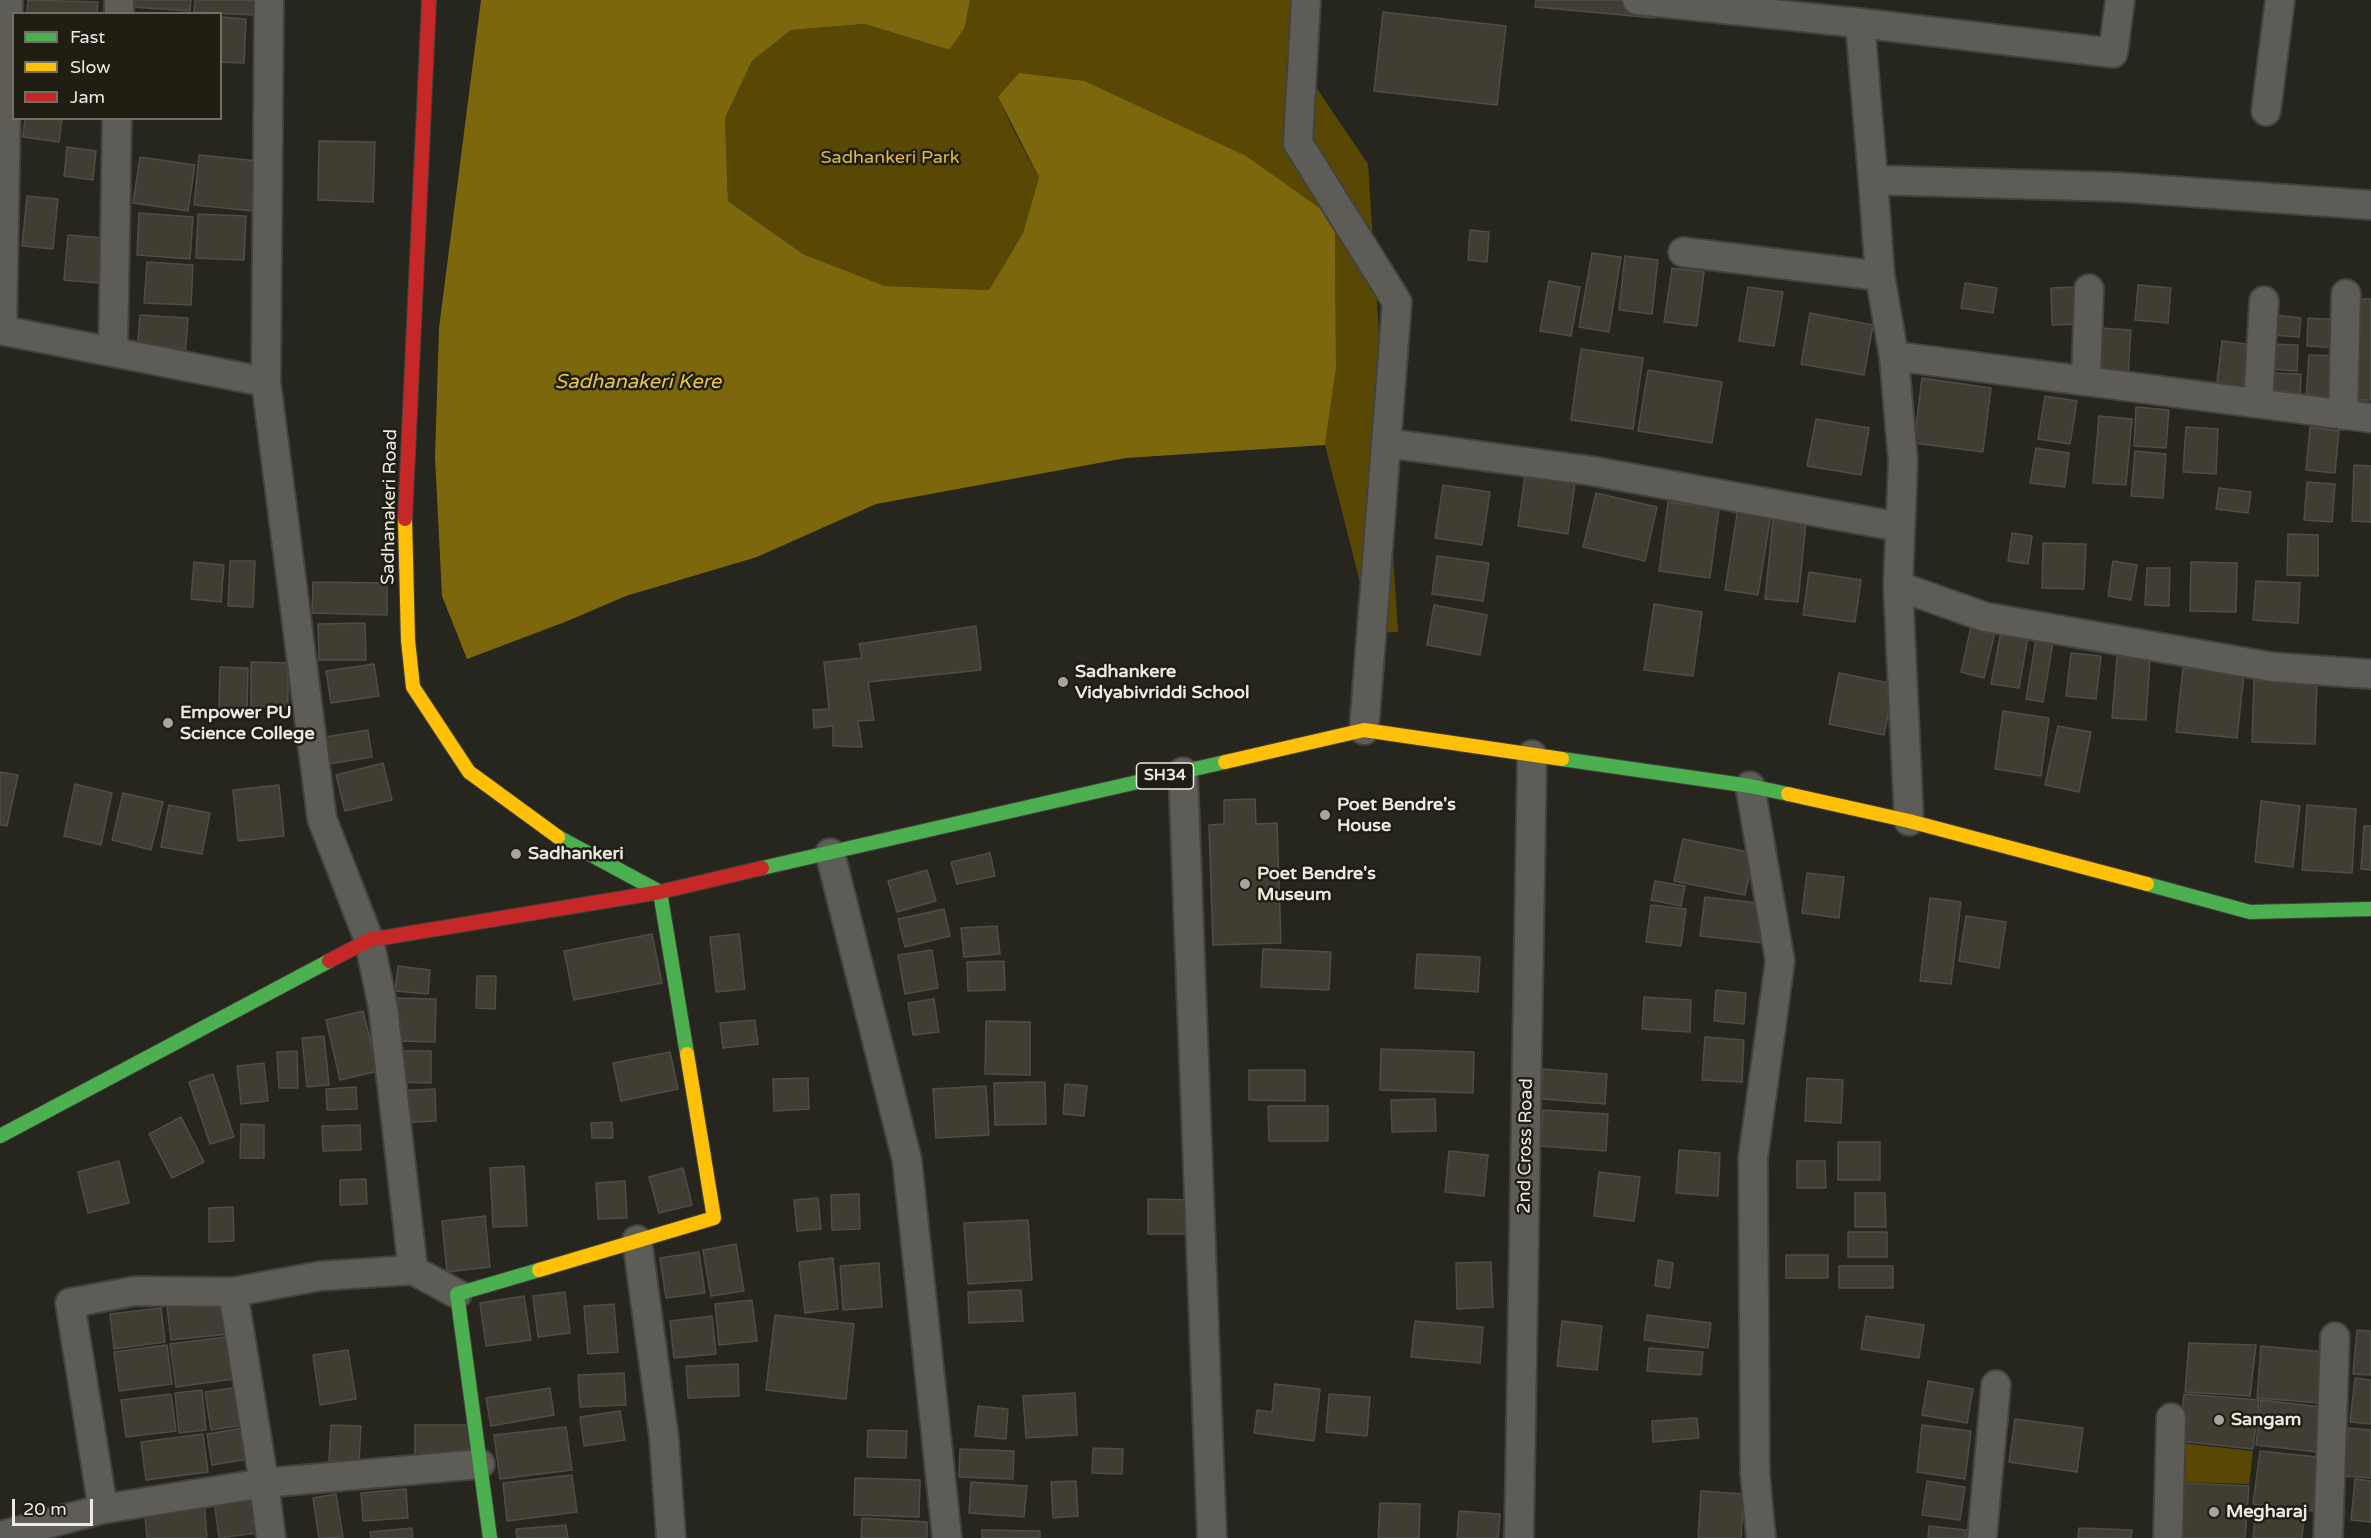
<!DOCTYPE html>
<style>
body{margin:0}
#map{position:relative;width:2371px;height:1538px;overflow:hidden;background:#26251e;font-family:"Varela Round",sans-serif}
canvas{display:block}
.legend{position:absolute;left:12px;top:12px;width:210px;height:108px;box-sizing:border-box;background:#201d12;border:2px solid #726f65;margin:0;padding:8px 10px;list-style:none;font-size:18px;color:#ece9e2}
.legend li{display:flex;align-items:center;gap:12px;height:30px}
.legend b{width:30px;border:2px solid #726f65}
.scale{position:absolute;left:12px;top:1499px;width:81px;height:27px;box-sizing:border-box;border:3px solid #ece9e2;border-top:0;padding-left:8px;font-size:18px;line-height:21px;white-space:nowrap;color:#ece9e2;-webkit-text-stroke:4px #201d12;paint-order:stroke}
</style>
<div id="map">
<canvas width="2371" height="1538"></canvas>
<ul class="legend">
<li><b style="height:8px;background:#4caf50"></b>Fast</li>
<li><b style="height:8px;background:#ffc107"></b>Slow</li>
<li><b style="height:8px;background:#c62828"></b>Jam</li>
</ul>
<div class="scale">20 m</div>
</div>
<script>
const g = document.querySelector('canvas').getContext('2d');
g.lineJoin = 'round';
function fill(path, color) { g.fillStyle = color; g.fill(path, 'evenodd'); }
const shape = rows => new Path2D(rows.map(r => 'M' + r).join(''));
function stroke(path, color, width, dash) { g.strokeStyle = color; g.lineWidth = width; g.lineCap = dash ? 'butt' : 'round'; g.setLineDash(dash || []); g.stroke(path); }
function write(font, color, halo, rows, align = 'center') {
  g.font = font + ' "Varela Round",sans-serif'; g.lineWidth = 5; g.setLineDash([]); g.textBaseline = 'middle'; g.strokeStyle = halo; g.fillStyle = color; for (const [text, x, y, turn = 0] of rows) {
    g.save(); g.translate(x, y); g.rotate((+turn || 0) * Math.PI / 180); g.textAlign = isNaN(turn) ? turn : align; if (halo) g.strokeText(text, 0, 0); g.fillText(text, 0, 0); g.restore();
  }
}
const green = shape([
 [970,0,1308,0,1305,71,1368,164,1398,632,1373,633,1325,445,1336,369,1335,219,998,97,1014,131,1039,177,1023,233,989,290,885,286,803,254,728,201,725,118,752,61,791,30,865,24,948,50,965,27],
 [2179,1443,2253,1451,2249,1484,2178,1482]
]);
const water = shape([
 [481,0,970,0,965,27,949,50,865,24,791,30,752,61,725,118,728,201,803,254,885,286,989,290,1023,233,1039,177,998,97,1019,73,1084,81,1246,156,1335,219,1336,369,1325,445,1126,458,876,504,757,557,626,596,565,622,467,659,442,596,435,457,439,328]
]);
const building = shape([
 [28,0,98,2,97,14,27,14,28,0],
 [132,0,191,0,190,11,131,7,132,0],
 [195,0,254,0,254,15,194,12,195,0],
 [1536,0,1657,0,1655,18,1535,7,1536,0],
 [1383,12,1506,26,1497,105,1374,91,1383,12],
 [220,17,246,19,244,63,220,62,220,17],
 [25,118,62,118,59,142,23,137,25,118],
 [319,141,375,142,373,202,318,200,319,141],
 [67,147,96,151,93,180,64,176,67,147],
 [199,155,258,161,253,211,194,205,199,155],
 [140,157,195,165,188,211,133,203,140,157],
 [27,196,58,199,53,249,22,246,27,196],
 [139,213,193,217,190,259,137,255,139,213],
 [198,214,246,216,244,260,196,258,198,214],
 [1470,230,1489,232,1487,262,1468,260,1470,230],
 [68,235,103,238,99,283,64,280,68,235],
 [1592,253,1621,257,1609,332,1579,327,1592,253],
 [1625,256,1658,260,1652,314,1619,310,1625,256],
 [147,262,193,265,191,305,144,303,147,262],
 [1672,268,1704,272,1697,326,1664,322,1672,268],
 [1549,281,1580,287,1571,336,1540,331,1549,281],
 [1965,283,1997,288,1993,313,1961,308,1965,283],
 [2138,285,2171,288,2168,323,2135,320,2138,285],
 [1748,287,1783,292,1774,346,1739,341,1748,287],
 [2078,287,2080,324,2052,325,2051,288,2078,287],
 [2358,299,2371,299,2371,400,2355,400,2358,299],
 [1810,313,1873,325,1864,375,1801,364,1810,313],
 [140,315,188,318,185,357,137,353,140,315],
 [2274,315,2301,318,2299,337,2272,335,2274,315],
 [2308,318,2340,320,2338,348,2307,346,2308,318],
 [2099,328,2131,330,2128,377,2096,375,2099,328],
 [2222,341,2255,345,2250,393,2216,389,2222,341],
 [2271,344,2298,345,2297,371,2270,369,2271,344],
 [1581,349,1643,358,1633,429,1571,420,1581,349],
 [2309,355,2336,356,2333,400,2306,398,2309,355],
 [1648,370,1722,382,1712,443,1638,431,1648,370],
 [2269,373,2301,374,2300,399,2268,399,2269,373],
 [1922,378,1991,388,1983,452,1914,443,1922,378],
 [2045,396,2077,401,2070,444,2038,439,2045,396],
 [2136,407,2169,410,2166,448,2134,446,2136,407],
 [2099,416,2132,419,2126,485,2093,483,2099,416],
 [1816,419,1869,428,1861,475,1807,466,1816,419],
 [2186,427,2218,429,2216,474,2183,472,2186,427],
 [2310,427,2339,431,2335,473,2306,470,2310,427],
 [2036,448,2069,453,2065,487,2030,483,2036,448],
 [2135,451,2166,454,2163,498,2131,496,2135,451],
 [2354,465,2371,466,2371,522,2352,521,2354,465],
 [1525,475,1575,483,1568,534,1518,526,1525,475],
 [2307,482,2335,484,2332,522,2304,520,2307,482],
 [1443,485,1490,492,1482,545,1435,538,1443,485],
 [2219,488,2251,492,2248,513,2216,509,2219,488],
 [1596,493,1657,507,1645,561,1583,547,1596,493],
 [1668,502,1719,509,1710,578,1659,571,1668,502],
 [1738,508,1771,514,1758,595,1725,590,1738,508],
 [1773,519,1806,522,1798,602,1765,599,1773,519],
 [2012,533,2032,536,2028,564,2008,561,2012,533],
 [2288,534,2318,535,2318,576,2287,575,2288,534],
 [2043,543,2086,544,2084,589,2042,588,2043,543],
 [1437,556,1489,563,1483,601,1432,594,1437,556],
 [230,561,255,561,253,607,228,606,230,561],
 [2113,561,2137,565,2131,600,2108,596,2113,561],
 [194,562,224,565,221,602,191,599,194,562],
 [2191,562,2237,563,2236,612,2190,611,2191,562],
 [2147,568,2170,568,2169,606,2145,605,2147,568],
 [1809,572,1861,580,1855,622,1803,615,1809,572],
 [2256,581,2300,583,2298,623,2253,620,2256,581],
 [313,582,387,583,387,615,312,613,313,582],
 [1654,604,1702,612,1693,676,1644,670,1654,604],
 [1434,605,1487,615,1480,655,1427,645,1434,605],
 [365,623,366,660,319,660,318,624,365,623],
 [976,626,981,670,868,682,874,720,858,721,862,747,833,746,833,726,814,728,813,710,829,709,824,662,862,658,859,644,976,626],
 [1971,627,1995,632,1984,678,1961,672,1971,627],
 [2001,632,2028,637,2019,688,1991,684,2001,632],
 [2036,639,2053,642,2043,702,2026,699,2036,639],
 [2071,653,2101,656,2096,699,2066,696,2071,653],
 [2117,657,2150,659,2146,720,2112,718,2117,657],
 [251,662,288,663,288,707,251,706,251,662],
 [374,664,379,696,331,703,326,671,374,664],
 [220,667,248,668,247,709,219,709,220,667],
 [2183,668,2244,674,2237,738,2176,732,2183,668],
 [1839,673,1894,684,1884,735,1829,724,1839,673],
 [2254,680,2317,682,2315,744,2252,742,2254,680],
 [2003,711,2049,718,2041,776,1995,769,2003,711],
 [2058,726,2091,732,2079,792,2045,785,2058,726],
 [368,730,372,757,329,764,325,737,368,730],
 [383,763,392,800,345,811,336,775,383,763],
 [0,772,18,775,7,826,0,825,0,772],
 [75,784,112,793,101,845,64,836,75,784],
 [279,785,284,836,238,841,233,790,279,785],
 [123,793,163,802,151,850,112,840,123,793],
 [1255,799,1256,824,1277,823,1281,943,1213,945,1209,825,1224,824,1224,800,1255,799],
 [2261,801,2300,806,2293,867,2255,862,2261,801],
 [169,805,210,813,202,854,161,847,169,805],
 [2307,805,2356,809,2352,873,2302,870,2307,805],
 [2364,826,2371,826,2371,870,2361,869,2364,826],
 [1683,839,1754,853,1745,895,1674,881,1683,839],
 [990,853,995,876,957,884,951,862,990,853],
 [927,870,936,901,897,912,888,881,927,870],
 [1807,873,1844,877,1839,918,1802,913,1807,873],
 [1655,881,1685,886,1681,906,1651,900,1655,881],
 [1705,897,1768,904,1764,943,1700,936,1705,897],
 [1930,898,1961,902,1951,984,1920,981,1930,898],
 [1651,905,1686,909,1681,946,1646,942,1651,905],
 [944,909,950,936,905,947,898,919,944,909],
 [1966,916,2006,922,1999,968,1959,961,1966,916],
 [997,926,1000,954,964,957,961,928,997,926],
 [652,934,662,983,574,1000,564,951,652,934],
 [739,934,745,989,716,992,710,937,739,934],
 [1263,949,1331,952,1329,990,1261,987,1263,949],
 [932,950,938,988,905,994,898,955,932,950],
 [1417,954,1480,957,1478,992,1415,988,1417,954],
 [1004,961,1005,990,968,991,967,962,1004,961],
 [398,966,430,970,428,994,395,991,398,966],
 [477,976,496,976,495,1009,476,1008,477,976],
 [1716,990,1746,993,1744,1024,1714,1021,1716,990],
 [1644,997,1691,1000,1690,1032,1642,1029,1644,997],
 [395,998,436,999,435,1042,394,1041,395,998],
 [934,999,939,1032,913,1035,908,1003,934,999],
 [363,1011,378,1071,340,1080,326,1020,363,1011],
 [755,1020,758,1044,723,1048,720,1023,755,1020],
 [986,1021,1030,1022,1030,1075,985,1074,986,1021],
 [324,1036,329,1085,307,1087,302,1038,324,1036],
 [1705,1037,1744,1040,1742,1082,1702,1080,1705,1037],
 [1381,1049,1474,1052,1473,1093,1380,1090,1381,1049],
 [297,1051,298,1088,279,1088,277,1052,297,1051],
 [398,1051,431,1051,431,1083,398,1082,398,1051],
 [670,1052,678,1089,621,1101,613,1063,670,1052],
 [264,1063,268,1101,241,1104,237,1066,264,1063],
 [1543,1069,1607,1074,1605,1104,1541,1099,1543,1069],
 [1249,1070,1305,1070,1305,1101,1249,1100,1249,1070],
 [213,1074,234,1137,210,1144,189,1082,213,1074],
 [808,1078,809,1109,774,1111,773,1079,808,1078],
 [1807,1078,1843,1080,1841,1123,1805,1121,1807,1078],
 [1045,1082,1046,1124,995,1125,994,1083,1045,1082],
 [1065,1084,1087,1086,1084,1116,1063,1114,1065,1084],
 [986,1086,989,1135,936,1138,933,1089,986,1086],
 [356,1087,357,1109,327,1110,326,1089,356,1087],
 [435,1089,436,1121,399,1123,398,1091,435,1089],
 [1435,1099,1436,1131,1392,1132,1391,1100,1435,1099],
 [1268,1106,1328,1106,1328,1141,1269,1141,1268,1106],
 [1543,1110,1608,1114,1606,1151,1540,1146,1543,1110],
 [181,1117,204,1162,172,1178,149,1134,181,1117],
 [612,1122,613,1138,592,1138,591,1123,612,1122],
 [241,1124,264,1125,264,1158,240,1158,241,1124],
 [360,1125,361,1150,323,1151,322,1126,360,1125],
 [1838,1142,1880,1142,1880,1180,1838,1180,1838,1142],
 [1679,1150,1720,1153,1718,1196,1676,1193,1679,1150],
 [1449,1151,1488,1155,1484,1196,1445,1192,1449,1151],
 [119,1161,129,1203,88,1213,78,1172,119,1161],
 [1797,1161,1825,1161,1826,1188,1797,1188,1797,1161],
 [524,1166,527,1226,493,1227,490,1168,524,1166],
 [683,1168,692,1205,659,1213,649,1177,683,1168],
 [1599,1172,1640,1177,1634,1221,1594,1216,1599,1172],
 [366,1179,367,1204,340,1205,340,1180,366,1179],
 [625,1181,627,1218,598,1219,596,1183,625,1181],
 [1855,1193,1885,1193,1886,1227,1855,1227,1855,1193],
 [859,1194,860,1229,832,1230,831,1195,859,1194],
 [818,1198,821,1229,797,1231,794,1200,818,1198],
 [1148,1199,1196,1200,1195,1234,1148,1234,1148,1199],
 [233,1207,234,1241,209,1242,209,1208,233,1207],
 [485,1216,490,1267,447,1272,442,1221,485,1216],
 [1028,1220,1032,1280,968,1284,964,1223,1028,1220],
 [1848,1232,1887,1232,1887,1257,1848,1257,1848,1232],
 [736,1244,744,1291,711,1296,703,1250,736,1244],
 [699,1252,705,1293,666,1298,660,1258,699,1252],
 [1786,1255,1828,1255,1828,1278,1786,1278,1786,1255],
 [833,1258,838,1309,805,1313,799,1262,833,1258],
 [1658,1260,1673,1263,1670,1288,1655,1286,1658,1260],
 [1491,1262,1493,1307,1457,1309,1456,1263,1491,1262],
 [879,1263,882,1307,843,1310,840,1266,879,1263],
 [1839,1266,1893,1266,1893,1288,1839,1288,1839,1266],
 [1021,1290,1023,1321,969,1323,968,1292,1021,1290],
 [565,1292,570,1333,538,1337,533,1296,565,1292],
 [524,1296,531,1340,486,1346,480,1303,524,1296],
 [244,1297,248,1332,171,1340,167,1306,244,1297],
 [752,1300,757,1341,719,1345,715,1304,752,1300],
 [614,1304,618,1352,588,1354,584,1306,614,1304],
 [161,1308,165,1342,114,1349,110,1314,161,1308],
 [775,1315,854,1324,846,1399,766,1390,775,1315],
 [1647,1315,1711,1323,1708,1348,1644,1340,1647,1315],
 [712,1316,716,1354,674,1358,670,1321,712,1316],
 [1866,1316,1924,1325,1919,1358,1861,1349,1866,1316],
 [1415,1321,1483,1327,1480,1363,1411,1357,1415,1321],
 [1562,1321,1602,1326,1597,1370,1557,1366,1562,1321],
 [2357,1330,2371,1331,2371,1375,2353,1374,2357,1330],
 [250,1334,255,1376,176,1387,170,1344,250,1334],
 [2189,1343,2256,1345,2250,1396,2185,1392,2189,1343],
 [167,1345,172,1384,119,1391,114,1352,167,1345],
 [2261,1346,2325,1352,2320,1403,2257,1398,2261,1346],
 [1649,1348,1703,1352,1701,1375,1647,1371,1649,1348],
 [348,1350,356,1399,320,1405,313,1355,348,1350],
 [738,1364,739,1396,688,1398,686,1366,738,1364],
 [624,1373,626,1405,580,1407,578,1375,624,1373],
 [2355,1378,2371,1380,2371,1424,2350,1422,2355,1378],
 [1928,1381,1973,1389,1967,1423,1922,1415,1928,1381],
 [1275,1384,1320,1389,1314,1441,1254,1433,1257,1410,1272,1412,1275,1384],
 [252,1385,258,1423,211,1430,205,1392,252,1385],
 [550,1388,554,1415,491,1426,486,1398,550,1388],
 [202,1390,206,1430,179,1433,175,1393,202,1390],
 [1075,1393,1077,1435,1026,1438,1023,1396,1075,1393],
 [171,1394,176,1431,126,1437,121,1400,171,1394],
 [1329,1394,1370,1397,1367,1436,1326,1432,1329,1394],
 [2184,1394,2259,1400,2253,1449,2179,1441,2184,1394],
 [2261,1400,2322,1407,2317,1452,2256,1445,2261,1400],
 [978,1406,1008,1409,1006,1439,975,1436,978,1406],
 [620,1411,625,1440,584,1446,580,1417,620,1411],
 [1697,1418,1699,1438,1653,1442,1652,1421,1697,1418],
 [2015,1419,2083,1428,2077,1472,2009,1462,2015,1419],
 [261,1425,266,1456,212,1465,207,1434,261,1425],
 [331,1425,361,1426,359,1462,329,1461,331,1425],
 [415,1425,471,1425,471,1455,415,1455,415,1425],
 [1922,1425,1971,1431,1965,1479,1917,1472,1922,1425],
 [566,1427,572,1470,500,1479,494,1435,566,1427],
 [2348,1428,2371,1430,2371,1478,2343,1476,2348,1428],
 [868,1430,907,1431,906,1458,867,1457,868,1430],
 [203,1434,208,1472,146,1480,141,1442,203,1434],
 [1093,1448,1123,1449,1122,1474,1092,1473,1093,1448],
 [960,1449,1014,1451,1013,1479,959,1477,960,1449],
 [2260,1451,2318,1457,2313,1511,2253,1504,2260,1451],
 [572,1475,577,1512,507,1521,503,1483,572,1475],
 [855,1478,920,1480,919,1517,854,1515,855,1478],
 [2355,1479,2371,1481,2371,1522,2351,1520,2355,1479],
 [1076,1481,1078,1516,1053,1518,1051,1482,1076,1481],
 [1927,1481,1965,1487,1960,1520,1922,1515,1927,1481],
 [971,1482,1027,1486,1024,1517,969,1513,971,1482],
 [2183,1483,2249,1486,2245,1538,2180,1538,2183,1483],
 [406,1489,408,1518,363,1521,361,1493,406,1489],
 [1701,1491,1744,1494,1741,1538,1698,1538,1701,1491],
 [273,1492,278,1530,219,1538,214,1500,273,1492],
 [336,1494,343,1537,319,1538,313,1498,336,1494],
 [204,1500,207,1538,147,1538,144,1505,204,1500],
 [1380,1503,1420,1504,1419,1538,1378,1538,1380,1503],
 [2256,1510,2304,1516,2302,1538,2253,1538,2256,1510],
 [1459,1511,1500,1514,1498,1538,1457,1538,1459,1511],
 [862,1518,927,1522,927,1538,861,1538,862,1518],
 [566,1525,568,1538,517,1538,516,1529,566,1525],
 [1929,1526,1966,1530,1965,1538,1928,1538,1929,1526],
 [412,1528,413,1538,371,1538,370,1532,412,1528],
 [2079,1528,2132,1530,2131,1538,2078,1538,2079,1528],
 [982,1530,1040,1531,1040,1538,982,1538,982,1530]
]);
const street = shape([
 [269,0,266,382,322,819,369,940,383,1007,413,1270,457,1294],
 [1306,0,1298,143,1397,302,1364,730],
 [1637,0,1860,23],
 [119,14,119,0],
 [2266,111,2280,0],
 [1873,180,1860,23,2113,53,2120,0],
 [1683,252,1880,276],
 [0,330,266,382],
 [2,330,8,0],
 [113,352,117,118],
 [1894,357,1909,358,2371,418],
 [2086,381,2089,289],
 [2258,403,2264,301],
 [2343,415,2346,294],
 [1386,443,1592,471,1900,527],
 [1898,586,1985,617,2272,667,2371,674],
 [1183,772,1212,1538],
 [1750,786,1780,961,1753,1158,1755,1474,1761,1538],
 [1909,821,1898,586,1903,461,1894,357,1880,276,1873,180,2118,187,2371,205],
 [830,853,907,1160,947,1538],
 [637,1240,664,1438,671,1538],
 [233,1292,264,1483,271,1538],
 [103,1509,70,1303,135,1291,233,1292,320,1276,413,1270],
 [0,1536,103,1509,264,1483,480,1464],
 [1519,1538,1532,755],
 [1982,1538,1996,1385],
 [2168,1538,2171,1418],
 [2328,1538,2335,1337]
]);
const fast = shape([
 [1562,759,1750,786,1788,794],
 [558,837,660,892,687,1054],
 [762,868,1225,762],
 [2147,884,2250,912,2371,909],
 [0,1136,329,961],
 [490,1538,457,1294,539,1270]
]);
const slow = shape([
 [405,519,408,640,413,687,469,772,558,837],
 [1225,762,1364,730,1562,759],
 [1788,794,1909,821,2147,884],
 [539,1270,714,1218,687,1054]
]);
const jam = shape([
 [405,519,429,0],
 [329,961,369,940,660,892,762,868]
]);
const markers = [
 [1063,682,6,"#a7a49d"],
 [168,723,6,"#a7a49d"],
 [1325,815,6,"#a7a49d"],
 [516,854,6,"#a7a49d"],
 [1245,884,6,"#a7a49d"],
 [2219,1420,6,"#a7a49d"],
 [2214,1512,6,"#a7a49d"]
];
const shields = [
 [1165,776,57]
];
const shieldNames = [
 ["SH34",1165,776]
];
const parkNames = [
 ["Sadhankeri Park",890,158]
];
const streetNames = [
 ["Sadhanakeri Road",390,507,-89],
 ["2nd Cross Road",1526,1146,-89]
];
const poiNames = [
 ["Sadhankere",1075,672],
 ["Vidyabivriddi School",1075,693],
 ["Empower PU",180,713],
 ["Science College",180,734],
 ["Poet Bendre's",1337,805],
 ["House",1337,826],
 ["Sadhankeri",528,854],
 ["Poet Bendre's",1257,874],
 ["Museum",1257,895],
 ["Sangam",2231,1420],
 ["Megharaj",2226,1512]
];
const waterNames = [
 ["Sadhanakeri Kere",638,383]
];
fill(green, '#584804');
fill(water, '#7d670c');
fill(building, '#413d32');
stroke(building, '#4e4d48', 1.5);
stroke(street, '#43423c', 32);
stroke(fast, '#43423c', 16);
stroke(slow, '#43423c', 16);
stroke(jam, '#43423c', 16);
stroke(street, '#5d5c57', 28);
stroke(fast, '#4caf50', 14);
stroke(slow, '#ffc107', 14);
stroke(jam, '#c62828', 14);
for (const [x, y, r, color] of markers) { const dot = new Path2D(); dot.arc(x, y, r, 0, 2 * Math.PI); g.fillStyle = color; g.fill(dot); stroke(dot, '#201d12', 2); }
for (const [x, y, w] of shields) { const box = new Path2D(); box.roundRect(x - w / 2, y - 13, w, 26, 4.5); g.fillStyle = '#201d12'; g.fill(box); stroke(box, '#ece9e2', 1.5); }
write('bold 16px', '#ece9e2', null, shieldNames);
write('18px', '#ddbb46', '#201d12', parkNames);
write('18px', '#ece9e2', '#201d12', streetNames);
write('bold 18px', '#ece9e2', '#201d12', poiNames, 'left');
write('italic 20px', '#e6c44f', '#201d12', waterNames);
</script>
